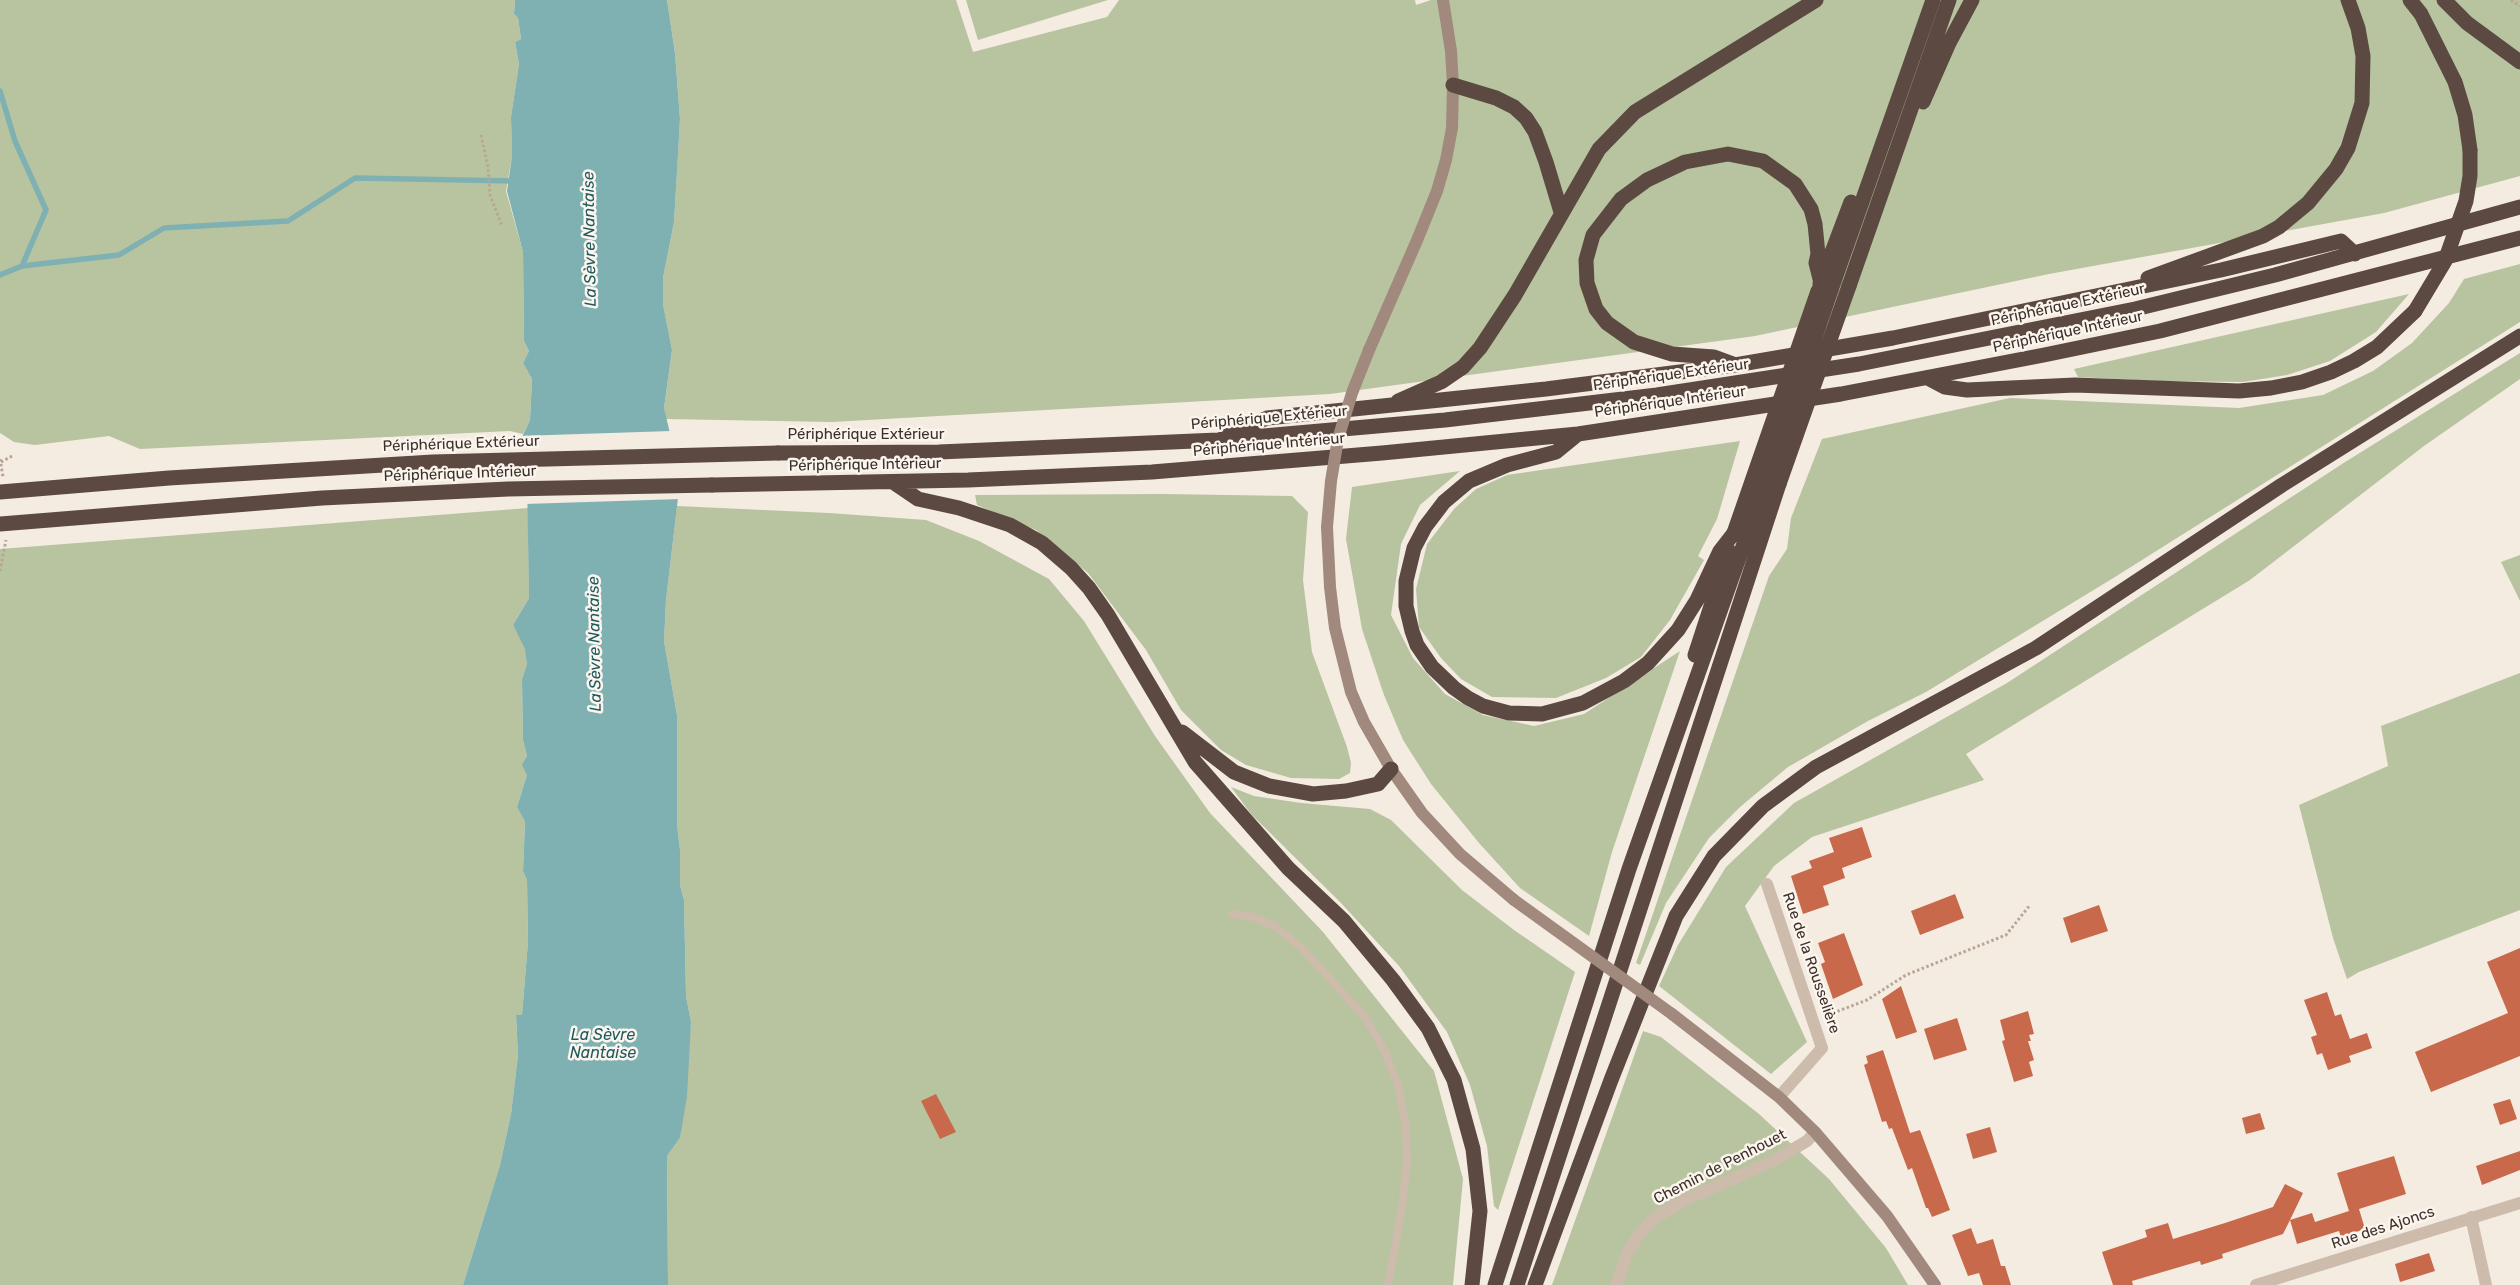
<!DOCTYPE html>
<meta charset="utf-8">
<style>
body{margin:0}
canvas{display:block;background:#f4ebe1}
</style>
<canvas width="2520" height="1285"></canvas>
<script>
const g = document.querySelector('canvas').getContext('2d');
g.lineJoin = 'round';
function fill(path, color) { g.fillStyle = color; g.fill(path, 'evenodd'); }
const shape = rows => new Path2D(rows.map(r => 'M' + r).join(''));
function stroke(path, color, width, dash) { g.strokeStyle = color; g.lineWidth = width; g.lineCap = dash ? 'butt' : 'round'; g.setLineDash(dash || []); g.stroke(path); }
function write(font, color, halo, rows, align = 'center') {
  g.font = font + ' Rubik,sans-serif'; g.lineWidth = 5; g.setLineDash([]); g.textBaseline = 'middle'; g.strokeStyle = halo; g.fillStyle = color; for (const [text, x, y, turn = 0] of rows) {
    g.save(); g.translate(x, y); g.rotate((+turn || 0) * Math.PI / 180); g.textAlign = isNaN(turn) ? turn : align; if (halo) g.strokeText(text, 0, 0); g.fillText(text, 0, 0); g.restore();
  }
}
const green = shape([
 [0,0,515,0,514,14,518,18,521,39,515,42,519,64,511,117,512,156,506,191,523,252,524,341,529,351,523,363,532,379,530,420,523,434,510,431,140,449,109,436,35,445,14,442,0,433],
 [667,0,956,0,973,52,1107,17,1119,0,1415,0,1416,5,1431,0,2520,0,2520,176,2384,213,2049,274,1755,336,1330,394,832,422,665,419,664,408,672,350,663,304,663,278,674,222,680,119,675,53],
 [966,0,1108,0,978,40],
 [2520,264,2520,322,2115,577,1926,692,1868,721,1788,767,1740,807,1709,838,1666,903,1640,965,1636,963,1769,576,1787,549,1791,518,1822,439,2010,398,2239,408,2323,395,2373,371,2412,343,2449,303,2464,279],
 [2409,294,2376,332,2330,361,2287,375,2243,382,2155,381,2078,377,2074,369],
 [2520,353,2520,379,2424,446,2250,580,1966,754,1984,780,1812,837,1774,866,1745,906,1807,1042,1771,1074,1659,986,1678,945,1726,867,1794,803,2007,683,2342,464],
 [1740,441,1717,519,1698,556,1704,560,1670,620,1641,657,1606,678,1556,698,1492,697,1461,679,1441,658,1419,627,1416,589,1427,544,1454,509,1476,489,1507,475],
 [1460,471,1420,505,1401,544,1391,615,1413,658,1445,694,1483,715,1534,726,1584,714,1680,651,1612,852,1589,936,1520,888,1479,843,1431,784,1403,740,1384,695,1362,629,1346,539,1352,487],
 [1163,494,1292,496,1308,512,1303,580,1312,652,1347,747,1351,763,1350,773,1339,779,1291,778,1246,765,1221,750,1181,710,1146,650,1088,573,1036,530,977,505,975,495],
 [677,506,829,513,926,520,979,541,1049,579,1084,621,1155,736,1210,813,1323,932,1434,1071,1463,1179,1453,1285,668,1285,667,1156,680,1138,691,1022,686,996,684,900,680,885,680,850,677,824,677,715,664,641,666,600],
 [528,508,529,598,513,625,526,649,527,666,522,679,523,740,527,756,527,775,517,807,525,822,523,871,527,880,528,942,522,1015,516,1016,518,1055,511,1114,500,1165,463,1285,0,1285,0,549],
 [2520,555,2520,601,2501,562],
 [2520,673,2520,910,2359,972,2347,979,2333,938,2299,805,2388,766,2381,726],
 [1231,787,1254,796,1301,803,1370,809,1391,820,1462,890,1514,930,1575,972,1498,1210,1494,1206,1487,1146,1470,1085,1447,1032,1399,966,1341,903,1251,814],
 [1643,1031,1661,1037,1759,1114,1829,1179,1886,1248,1908,1285,1552,1285]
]);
const water = shape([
 [515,0,667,0,675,53,680,119,678,155,674,222,663,278,663,304,672,350,664,408,677,463,678,498,666,600,664,641,677,715,677,824,680,850,680,885,684,900,686,996,691,1022,687,1096,680,1138,667,1156,668,1285,463,1285,500,1165,511,1114,518,1055,516,1015,522,1015,528,942,527,880,523,871,525,822,517,807,527,775,522,765,527,756,523,740,522,679,527,665,525,649,513,625,529,598,527,477,515,452,530,420,532,379,523,363,529,351,524,341,523,252,507,191,512,156,511,117,519,64,515,42,521,39,518,18,514,14]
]);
const pier = shape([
 [671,431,681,471,681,499,525,504,525,477,512,452,519,436]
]);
const stream = shape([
 [0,91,15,141,46,210,22,266],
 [0,275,22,266,119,255,164,228,288,221,355,178,515,181]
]);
const building = shape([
 [1862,827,1872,857,1842,868,1845,878,1823,886,1829,905,1803,914,1791,876,1812,868,1809,861,1834,852,1829,838],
 [1955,894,1964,918,1920,935,1911,911],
 [2099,905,2108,931,2071,943,2063,918],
 [1844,933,1863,985,1833,999,1821,964,1825,962,1818,943],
 [2520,948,2520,1056,2431,1092,2415,1052,2508,1013,2487,962],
 [1901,986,1917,1032,1896,1039,1882,999],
 [2327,992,2335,1016,2341,1014,2350,1039,2367,1033,2372,1048,2349,1056,2351,1062,2328,1070,2322,1053,2317,1055,2311,1037,2317,1035,2304,1000],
 [2028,1011,2034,1034,2029,1035,2031,1041,2028,1041,2034,1060,2029,1062,2033,1076,2014,1082,2002,1041,2005,1040,2000,1020],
 [1957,1018,1967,1050,1934,1060,1924,1029],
 [1883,1050,1910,1133,1920,1130,1950,1210,1932,1217,1928,1208,1926,1208,1912,1168,1908,1170,1892,1128,1889,1129,1886,1121,1882,1122,1864,1065,1868,1063,1866,1056],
 [936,1094,956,1132,940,1139,921,1101],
 [2510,1099,2517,1119,2500,1125,2493,1104],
 [2260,1113,2265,1129,2246,1134,2242,1118],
 [1990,1127,1997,1152,1973,1159,1966,1134],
 [2520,1151,2520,1170,2482,1185,2476,1166],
 [2394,1156,2406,1194,2359,1209,2365,1229,2341,1237,2339,1231,2297,1244,2290,1220,2283,1234,2222,1254,2223,1258,2201,1265,2200,1261,2132,1281,2133,1285,2113,1285,2102,1252,2147,1237,2145,1230,2168,1223,2173,1239,2225,1223,2273,1207,2285,1184,2303,1193,2290,1220,2312,1213,2315,1222,2349,1211,2337,1173],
 [1971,1228,1977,1244,1993,1239,2001,1266,2005,1266,2011,1285,1983,1285,1979,1273,1968,1276,1952,1235],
 [2429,1253,2435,1271,2400,1282,2395,1264]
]);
const path = shape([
 [2511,0,2520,6],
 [481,135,488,167,490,195,502,226],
 [0,459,3,477],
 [1,462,14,455],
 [0,571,6,540],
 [1828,1015,1867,1000,1906,975,2006,935,2030,905]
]);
const lane = shape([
 [1232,914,1253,917,1276,927,1302,948,1365,1017,1385,1052,1398,1085,1406,1127,1407,1162,1402,1207,1388,1285]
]);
const street = shape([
 [1767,884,1822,1048,1779,1097],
 [2471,1217,2486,1285],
 [1616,1285,1627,1254,1638,1236,1653,1219,1683,1201,1771,1162,1807,1141,1815,1132],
 [2256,1285,2520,1203]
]);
const secondary = shape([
 [1369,350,1418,238,1437,191,1446,160,1452,128,1453,85,1451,51,1443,0],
 [1327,527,1330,587,1335,628,1351,692,1364,722,1391,769,1422,813,1460,854,1514,900],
 [1672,1014,1779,1097,1815,1132,1887,1216,1935,1285]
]);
const highway = shape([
 [2410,0,2421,14,2455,82,2465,115,2470,150],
 [2444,0,2467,23,2520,62],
 [1453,85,1496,98,1514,107,1526,118,1535,132,1546,162,1561,212],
 [1923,102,1949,43,1972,0],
 [2148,278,2263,236,2279,227,2308,203,2336,169,2348,148,2362,103,2363,56,2358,28,2348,0],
 [1820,284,1851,202],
 [1849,286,1949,0],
 [1831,290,1933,0],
 [1733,364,1714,357,1672,354,1634,342,1607,323,1596,309,1587,283,1586,260,1593,235,1621,199,1647,180,1685,162,1728,154,1763,161,1795,184,1811,209,1815,224,1818,254,1816,263,1821,283],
 [1928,378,1945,387,1967,390,2075,385,2239,391,2271,388,2302,382,2331,372,2354,361,2377,347,2415,311],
 [1398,401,1441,382,1463,367,1480,348,1515,295,1599,149,1635,112,1816,0],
 [1578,434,1556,452,1507,465,1469,481,1444,502,1425,527,1414,548,1406,581,1406,606,1412,631,1417,645,1432,667,1454,688,1468,698,1483,706,1509,713,1542,714,1583,703,1624,681,1648,663,1678,630,1697,600,1720,551,1734,533],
 [1224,437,1267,418,1546,389,1735,365,1893,338,2221,270,2341,241,2355,254],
 [778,453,939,452,1218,440,1445,420,1657,395,1859,364,2135,309,2275,275,2520,207],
 [893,482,918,499,959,508,1010,525,1042,543,1071,568,1089,588,1108,615,1195,762,1288,868,1344,921,1393,980,1428,1028,1454,1080,1473,1149,1480,1211,1472,1285],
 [712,485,968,480,1152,472,1382,453,1578,434,1841,394,2044,355,2160,331,2520,238],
 [1695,655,1729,551],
 [1182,732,1234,772,1269,786,1313,794,1346,791,1378,784,1391,769],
 [1495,1285,1629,869,1764,487],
 [1517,1285,1779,484],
 [1535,1285,1611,1080,1676,916,1714,856,1763,806,1816,767,2036,648,2282,485,2520,336]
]);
const secondaryBridge = shape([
 [1327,527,1331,481,1338,439,1352,393,1369,350],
 [1514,900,1672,1014]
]);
const highwayBridge = shape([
 [2415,311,2445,261,2466,201,2470,176,2470,150],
 [1779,484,1849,286],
 [1764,487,1831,290],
 [0,492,169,478,433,462,778,453],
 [0,524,322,498,508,489,712,485],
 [1734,533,1818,291]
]);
const streetNames = [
 ["Périphérique Extérieur",2068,305,-12],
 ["Périphérique Intérieur",2068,332,-12],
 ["Périphérique Extérieur",1671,375,-8],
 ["Périphérique Intérieur",1670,402,-8],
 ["Périphérique Extérieur",1269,418,-5],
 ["Périphérique Extérieur",866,435],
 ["Périphérique Extérieur",461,444,-2],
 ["Périphérique Intérieur",1269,445,-5],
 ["Périphérique Intérieur",865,465,-1],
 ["Périphérique Intérieur",460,474,-2],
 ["Rue de la Rousselière",1811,963,71],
 ["Chemin de Penhouet",1720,1167,-27],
 ["Rue des Ajoncs",2383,1228,-18]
];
const waterNames = [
 ["La Sèvre Nantaise",590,239,-91],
 ["La Sèvre Nantaise",595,644,-91],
 ["La Sèvre",603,1035],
 ["Nantaise",603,1053]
];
fill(green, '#b8c4a0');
fill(water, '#7fb0b2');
fill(pier, '#f4ebe1');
stroke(stream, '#7fb0b2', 5.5);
fill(building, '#c8694b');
stroke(path, '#b9a596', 3, [2.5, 2.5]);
stroke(lane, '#cdbbac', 8);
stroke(street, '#cdbbac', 12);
stroke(secondary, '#a18a7d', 12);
stroke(highway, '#5c4a42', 15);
stroke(secondaryBridge, '#a18a7d', 12);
stroke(highwayBridge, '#5c4a42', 15);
write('15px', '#3b302b', '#fbf5ee', streetNames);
write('italic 16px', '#1f5a5e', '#fbf5ee', waterNames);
</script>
